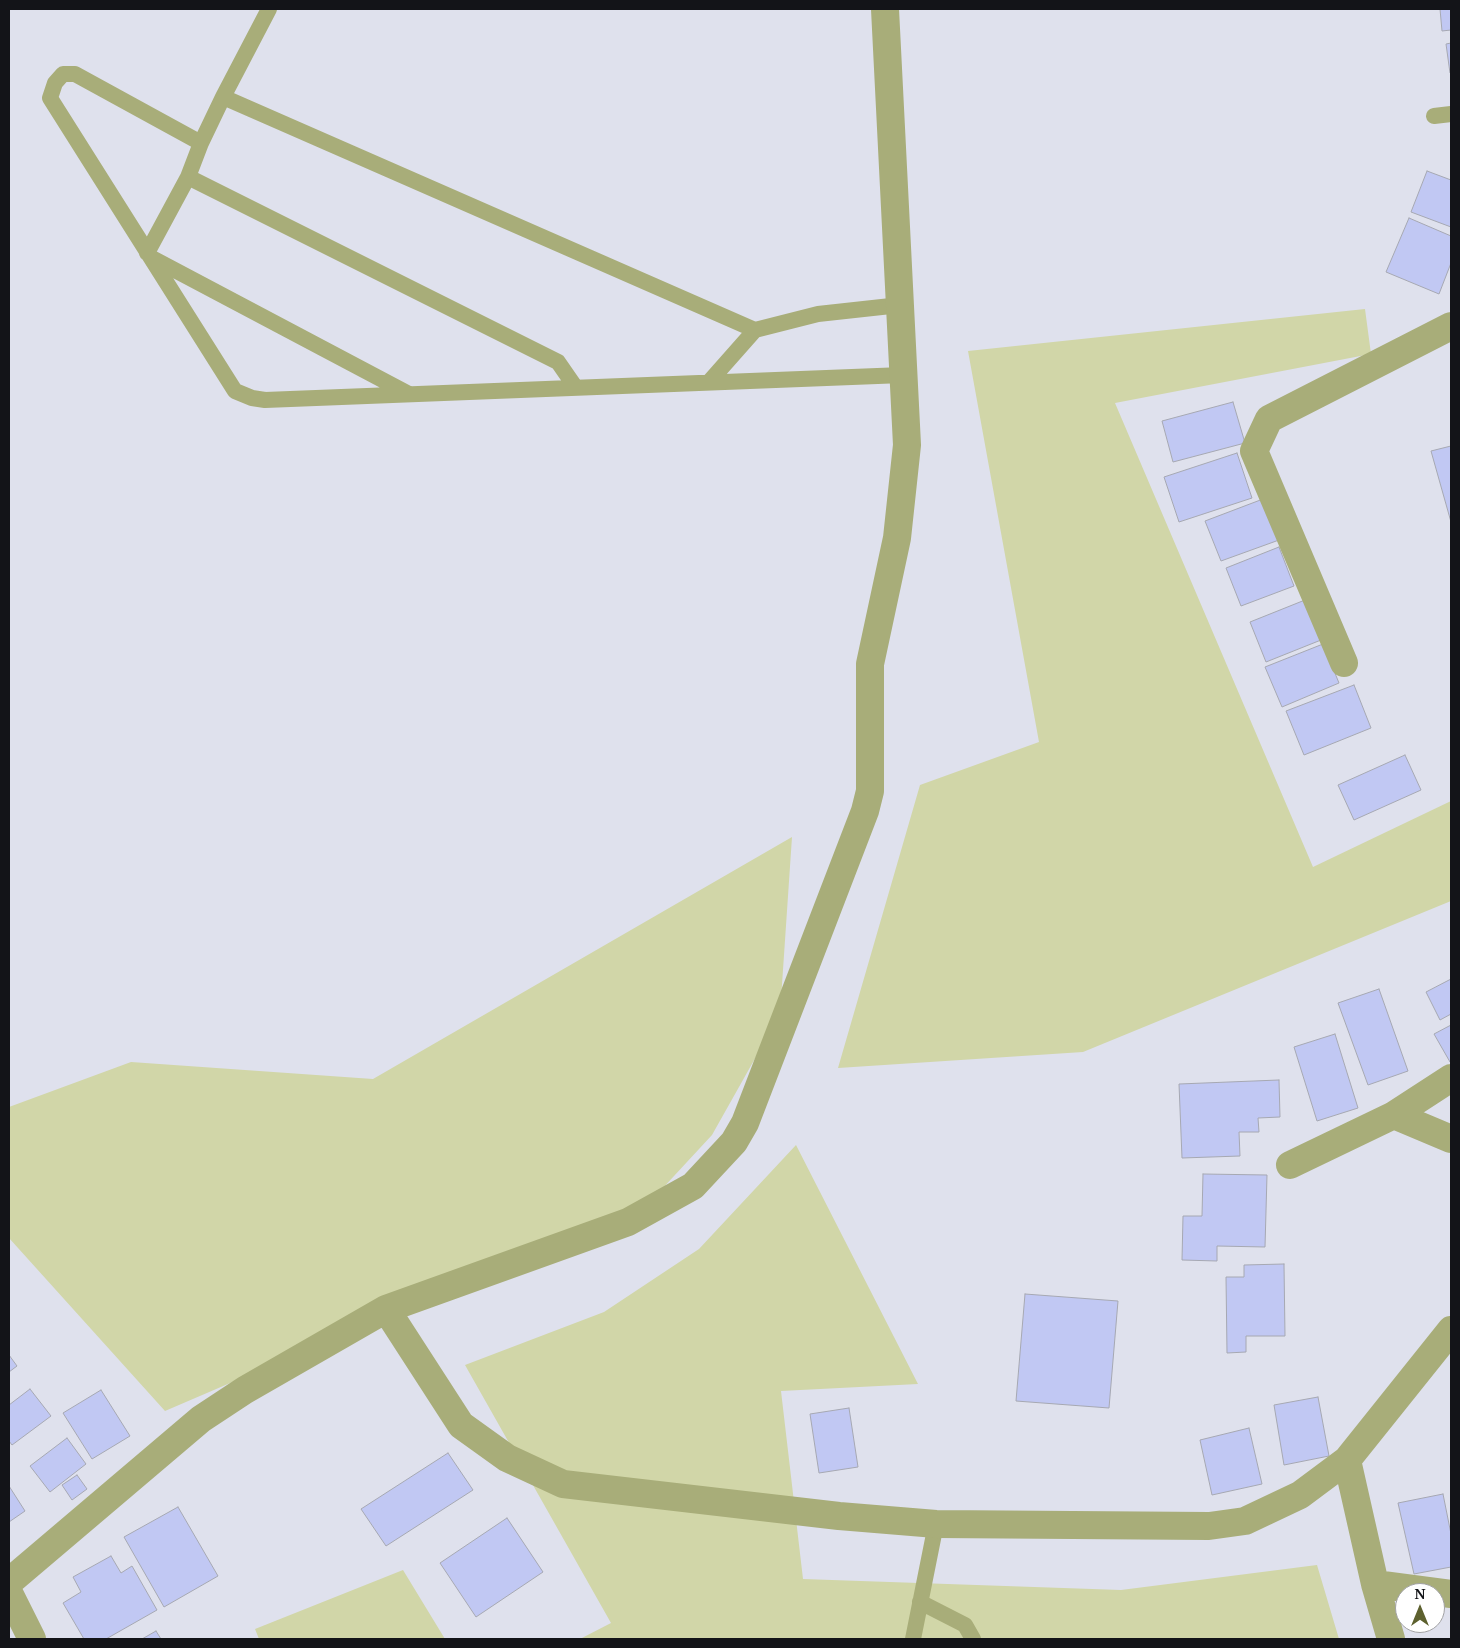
<!DOCTYPE html>
<style>
body{margin:0}
#map{position:relative;width:1460px;height:1648px;overflow:hidden;background:#dfe1ed;font-family:"Noto Serif",serif}
canvas{display:block}
.frame{position:absolute;inset:0;border:10px solid #131418;pointer-events:none}
.north{position:absolute;left:1395px;top:1583px;width:50px;height:50px;box-sizing:border-box;background:#fff;border:1px solid #a1a1a3;border-radius:50%;rotate:0deg;font-size:14px;font-weight:700;line-height:20px;text-align:center;color:#131418}
.north::after{content:'';display:block;margin:auto;width:18px;height:22px;background:#5d612f;clip-path:polygon(50% 0,100% 100%,50% 72%,0 100%)}
</style>
<div id="map">
<canvas width="1460" height="1648"></canvas>
<div class="frame"></div>
<div class="north">N</div>
</div>
<script>
const g = document.querySelector('canvas').getContext('2d');
g.lineJoin = 'round';
function fill(path, color) { g.fillStyle = color; g.fill(path, 'evenodd'); }
const shape = rows => new Path2D(rows.map(r => 'M' + r).join(''));
function stroke(path, color, width, dash) { g.strokeStyle = color; g.lineWidth = width; g.lineCap = dash ? 'butt' : 'round'; g.setLineDash(dash || []); g.stroke(path); }
const green = shape([
 [1365,309,1371,354,1115,403,1313,867,1451,801,1451,901,1083,1052,838,1068,920,785,1039,742,968,351],
 [792,837,780,1014,712,1135,649,1203,165,1411,9,1238,9,1107,131,1062,373,1079],
 [796,1145,918,1384,781,1391,803,1579,1121,1590,1317,1565,1339,1639,580,1639,611,1623,465,1365,604,1312,699,1249],
 [403,1570,445,1639,259,1639,255,1629]
]);
const building = shape([
 [1440,9,1451,9,1451,30,1442,31,1440,9],
 [1451,43,1451,73,1450,73,1446,44,1451,43],
 [1427,171,1451,180,1451,178,1451,227,1411,212,1427,171],
 [1409,218,1451,236,1451,263,1439,294,1386,272,1409,218],
 [1233,402,1245,443,1173,462,1162,421,1233,402],
 [1451,446,1451,522,1431,451,1451,446],
 [1237,453,1252,498,1179,522,1164,477,1237,453],
 [1263,499,1279,540,1221,561,1205,521,1263,499],
 [1279,547,1294,586,1241,606,1226,568,1279,547],
 [1310,598,1326,638,1266,662,1250,622,1310,598],
 [1323,644,1339,683,1282,707,1265,667,1323,644],
 [1354,685,1371,728,1304,755,1286,711,1354,685],
 [1405,755,1421,790,1354,820,1338,785,1405,755],
 [1451,979,1451,1014,1440,1020,1426,992,1451,979],
 [1379,989,1408,1071,1368,1085,1338,1003,1379,989],
 [1451,1025,1451,1061,1450,1062,1434,1034,1451,1025],
 [1335,1034,1358,1108,1317,1121,1294,1047,1335,1034],
 [1279,1080,1280,1117,1258,1118,1259,1132,1239,1132,1240,1156,1182,1158,1179,1084,1279,1080],
 [1203,1174,1267,1175,1265,1247,1217,1246,1217,1261,1182,1260,1183,1216,1202,1216,1203,1174],
 [1284,1264,1285,1336,1246,1336,1246,1352,1227,1353,1226,1277,1244,1277,1244,1265,1284,1264],
 [1025,1294,1118,1301,1109,1408,1016,1401,1025,1294],
 [9,1355,17,1366,9,1372,9,1355],
 [30,1389,51,1416,12,1445,9,1441,9,1405,30,1389],
 [101,1390,130,1436,92,1459,63,1413,101,1390],
 [1318,1397,1329,1456,1284,1465,1274,1405,1318,1397],
 [849,1408,858,1467,819,1473,810,1414,849,1408],
 [1249,1428,1262,1484,1212,1495,1200,1440,1249,1428],
 [67,1438,86,1464,50,1492,30,1466,67,1438],
 [448,1453,473,1490,386,1546,361,1509,448,1453],
 [77,1475,87,1489,72,1500,62,1485,77,1475],
 [9,1486,25,1511,9,1522,9,1486],
 [1443,1494,1451,1534,1451,1567,1414,1574,1398,1503,1443,1494],
 [178,1507,218,1576,164,1607,124,1537,178,1507],
 [507,1518,543,1572,476,1617,440,1563,507,1518],
 [111,1556,121,1573,132,1566,157,1610,106,1639,84,1639,63,1603,81,1592,73,1577,111,1556],
 [156,1631,161,1639,142,1639,156,1631]
]);
const lane = shape([
 [223,97,755,330],
 [1434,116,1451,114],
 [201,143,75,74,63,74,55,83,50,98,235,391,252,398,265,400,903,375],
 [188,177,558,362,576,388],
 [147,253,188,177,201,143,223,97,269,9],
 [152,258,409,394],
 [709,382,755,330,818,314,900,305],
 [920,1602,965,1625,973,1639],
 [913,1639,936,1524]
]);
const street = shape([
 [1344,663,1254,451,1269,419,1451,326],
 [1394,1115,1451,1139],
 [1290,1165,1394,1115,1451,1078],
 [386,1309,461,1425,507,1458,563,1484,839,1516,936,1524,1209,1526,1245,1521,1300,1495,1347,1460,1451,1330],
 [1347,1460,1375,1584,1391,1639],
 [9,1582,201,1419,245,1390,386,1309,628,1222,693,1186,734,1142,745,1123,865,811,870,791,870,664,897,538,907,445,885,9],
 [1375,1584,1451,1594],
 [9,1593,32,1639]
]);
fill(green, '#d1d6a8');
fill(building, '#c1c8f3');
stroke(building, '#a6a8b2', 1);
stroke(lane, '#a8ad79', 16);
stroke(street, '#a8ad79', 28);
</script>
